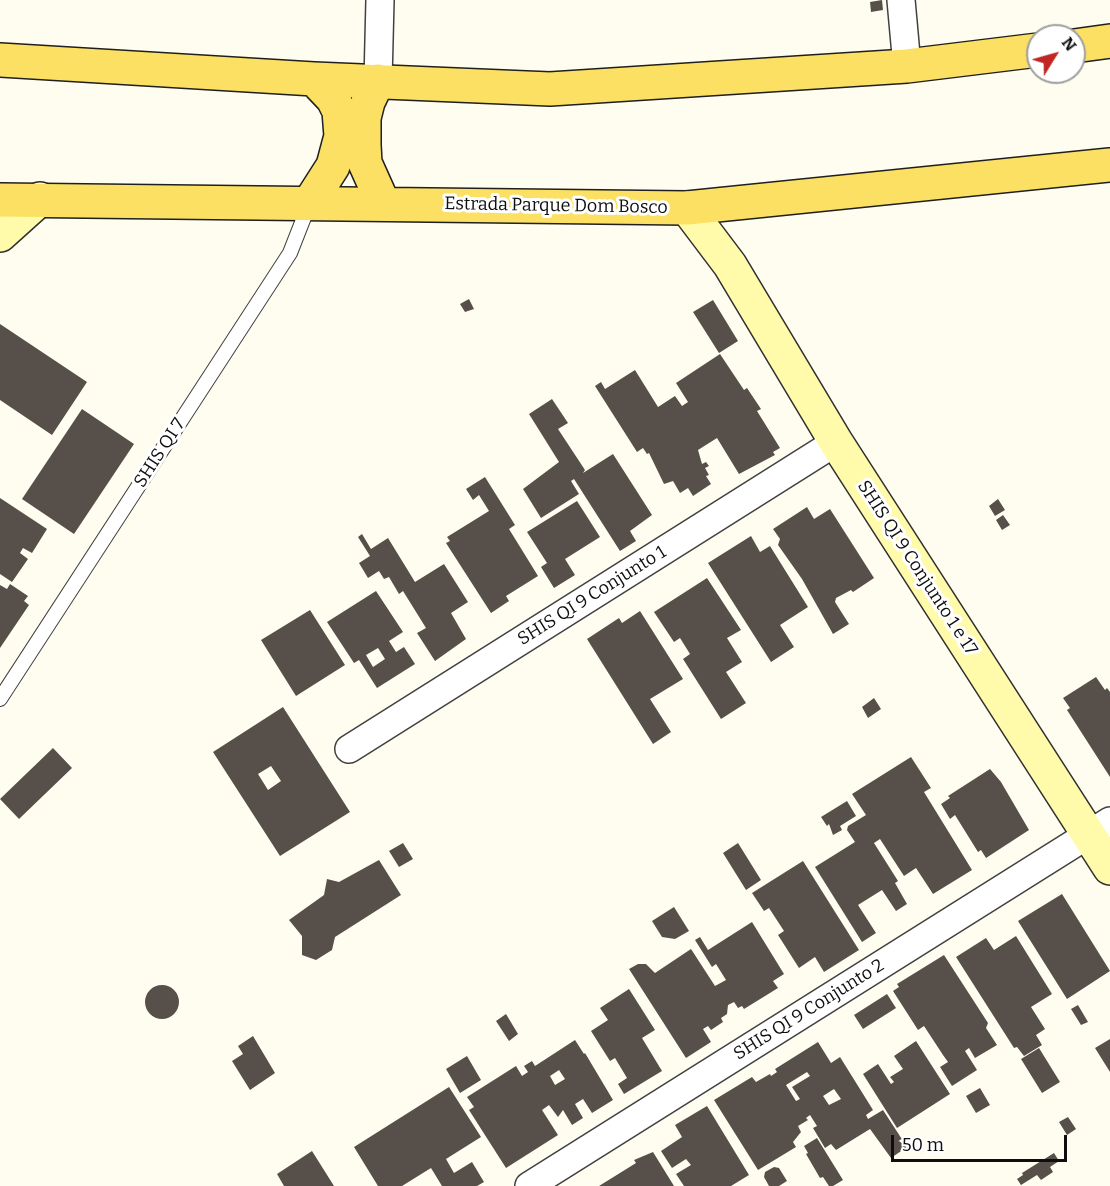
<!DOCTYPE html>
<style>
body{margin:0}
#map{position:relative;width:1110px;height:1186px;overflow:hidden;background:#fffdef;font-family:Bitter,serif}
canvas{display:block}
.north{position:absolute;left:1026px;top:24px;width:60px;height:60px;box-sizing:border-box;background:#fff;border:2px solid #9f9f9f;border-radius:50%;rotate:53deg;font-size:16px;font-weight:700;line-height:24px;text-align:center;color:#0e0e0e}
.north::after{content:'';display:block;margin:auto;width:21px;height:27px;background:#c12623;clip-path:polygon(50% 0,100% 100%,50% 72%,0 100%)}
.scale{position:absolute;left:891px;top:1135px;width:176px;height:27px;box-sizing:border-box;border:3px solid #0e0e0e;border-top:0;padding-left:8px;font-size:18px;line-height:21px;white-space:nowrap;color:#0e0e0e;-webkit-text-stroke:4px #fff;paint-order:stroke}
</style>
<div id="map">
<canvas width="1110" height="1186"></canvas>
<div class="north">N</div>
<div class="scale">50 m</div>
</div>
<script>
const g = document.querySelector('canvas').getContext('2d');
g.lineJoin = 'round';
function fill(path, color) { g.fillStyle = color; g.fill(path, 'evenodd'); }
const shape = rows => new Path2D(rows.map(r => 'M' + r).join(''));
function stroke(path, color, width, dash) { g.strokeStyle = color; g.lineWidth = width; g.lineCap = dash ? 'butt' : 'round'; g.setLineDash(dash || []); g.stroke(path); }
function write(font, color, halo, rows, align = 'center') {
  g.font = font + ' Bitter,serif'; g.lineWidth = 6; g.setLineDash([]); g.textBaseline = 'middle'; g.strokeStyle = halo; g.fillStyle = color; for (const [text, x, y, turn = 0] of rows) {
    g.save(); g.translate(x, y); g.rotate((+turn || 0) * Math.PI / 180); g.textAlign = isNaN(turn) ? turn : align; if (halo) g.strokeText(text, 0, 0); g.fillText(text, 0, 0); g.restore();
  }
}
const building = shape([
 [882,0,883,10,871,12,870,2],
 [469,299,474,309,465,312,460,304],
 [713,300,738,341,719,353,693,312],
 [0,324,87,382,52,435,0,400],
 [720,354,744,390,747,388,761,409,757,411,780,448,773,452,775,455,739,474,717,438,698,450,702,464,706,462,709,466,705,468,709,475,706,476,711,484,693,496,688,488,680,493,673,481,664,484,649,453,647,454,643,448,637,452,595,386,601,382,605,389,635,370,658,407,675,396,682,406,688,402,676,383],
 [552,399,568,423,558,429,585,470,583,473,613,454,652,515,630,531,636,541,620,551,574,479,571,481,579,494,541,518,523,489,559,462,529,414],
 [82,409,134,444,74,534,22,499],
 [485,477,515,525,509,529,538,576,506,596,509,601,491,613,446,543,450,541,447,537,489,511,479,495,473,500,466,489],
 [0,498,47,529,32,553,23,548,20,553,28,559,12,582,0,574],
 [998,499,1005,510,995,516,989,506],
 [577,501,600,537,565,559,575,575,554,588,541,567,547,563,527,532],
 [807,507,814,519,830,509,874,578,853,592,851,590,836,598,835,602,849,624,833,634,802,579,778,545,780,539,773,529],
 [1003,515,1010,525,1002,530,996,520],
 [362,534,371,549,388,538,415,582,444,564,468,602,451,613,466,639,435,661,417,633,426,628,403,591,399,594,389,577,384,579,379,571,368,578,359,563,370,556,358,537],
 [751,536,760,552,770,546,808,607,780,625,794,647,771,662,708,563],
 [707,578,741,630,727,638,742,662,726,672,746,703,721,719,683,659,690,654,680,638,674,642,654,612],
 [10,584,28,596,24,601,29,605,0,648,0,585,7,589],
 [376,591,403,632,389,641,396,652,404,647,415,664,377,688,359,660,354,663,327,622],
 [378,648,385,659,373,667,366,655],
 [310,610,345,665,296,696,261,640],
 [640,611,683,679,650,699,671,732,653,744,587,639,619,618,622,623],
 [1096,677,1105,690,1107,688,1110,692,1110,777,1067,710,1070,708,1063,698],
 [874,698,881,709,868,718,862,707],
 [283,707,350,812,280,856,213,752],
 [271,766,281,781,268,790,258,774],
 [53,748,72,768,19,819,0,799],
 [911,757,931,788,924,792,972,870,933,894,916,868,904,876,880,839,874,843,898,881,895,883,907,904,896,911,882,890,858,905,876,933,862,942,815,867,855,842,847,830,848,826,866,815,852,794],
 [990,769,1001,782,1029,830,986,858,981,850,978,852,955,815,950,819,941,804,950,798,948,796],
 [847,801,856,816,840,826,842,830,833,835,829,824,827,826,821,817],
 [403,843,413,859,399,867,389,851],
 [738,843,761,880,746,890,723,853],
 [379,860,401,895,335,937,332,950,316,960,302,955,302,936,289,920,324,895,327,879,339,882],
 [803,861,859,950,824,972,815,957,799,968,778,935,784,931,769,908,764,911,752,893],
 [1062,894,1110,971,1067,999,1018,921],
 [674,907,689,931,675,939,662,937,652,921],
 [752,922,784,974,773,981,778,988,744,1009,742,1006,738,1008,734,1002,728,1005,727,1014,721,1018,723,1022,711,1030,708,1026,703,1029,711,1042,686,1058,629,969,638,964,646,964,655,973,691,949,715,986,726,980,716,964,712,967,695,940,700,937,708,950],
 [1016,936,1052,994,1031,1007,1045,1029,1036,1035,1042,1045,1024,1056,1017,1047,1014,1048,956,957,986,938,994,950],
 [944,955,988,1023,986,1028,997,1045,975,1058,969,1048,965,1051,977,1070,952,1086,940,1067,948,1062,943,1055,924,1026,918,1030,893,991,899,987,897,984],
 '145 1002a17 17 0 1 1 34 0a17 17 0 1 1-34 0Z',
 [629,989,655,1030,642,1038,662,1071,624,1094,618,1084,627,1078,615,1058,610,1061,591,1031,608,1020,600,1008],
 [887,994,896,1008,863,1029,854,1015],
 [1078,1005,1088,1022,1081,1025,1071,1009],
 [506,1014,518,1034,509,1041,496,1021],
 [253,1036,275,1073,250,1090,232,1061,243,1054,238,1046],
 [1110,1039,1110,1072,1095,1048],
 [575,1040,584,1054,585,1053,613,1100,592,1113,583,1099,575,1104,583,1118,572,1125,563,1110,558,1117,546,1101,549,1105,542,1110,558,1135,506,1168,469,1110,474,1107,467,1097,516,1066,522,1076,528,1072,524,1066,532,1061,535,1066],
 [559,1070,565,1079,555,1085,550,1076],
 [916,1041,950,1094,897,1128,863,1074,878,1064,891,1084,894,1082,890,1077,903,1069,894,1056],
 [818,1042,831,1063,840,1057,873,1110,866,1115,868,1119,883,1110,907,1147,891,1158,870,1129,836,1150,831,1144,825,1148,813,1128,817,1126,810,1115,806,1118,808,1120,798,1126,801,1132,793,1142,796,1147,758,1170,714,1100,752,1077,756,1082,770,1074,771,1076,777,1072,775,1069],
 [807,1072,810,1076,792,1087,800,1099,796,1101,786,1085],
 [834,1089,841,1099,829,1105,823,1096],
 [1039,1048,1060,1082,1042,1093,1021,1059],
 [467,1056,481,1080,460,1093,446,1069],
 [449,1087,481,1137,446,1159,454,1173,472,1162,484,1182,477,1186,442,1186,431,1168,402,1186,378,1186,354,1147],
 [980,1088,990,1105,976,1113,966,1096],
 [707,1106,749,1175,731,1186,684,1186,676,1174,691,1165,686,1159,672,1168,661,1151,682,1137,675,1125],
 [1068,1117,1076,1129,1067,1135,1059,1122],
 [817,1138,843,1180,833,1186,829,1186,823,1177,820,1178,806,1154,808,1153,804,1146],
 [312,1151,334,1186,284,1186,277,1174],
 [653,1152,674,1186,599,1186,636,1163,634,1160],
 [1054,1153,1059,1161,1050,1167,1053,1172,1041,1180,1037,1175,1021,1185,1017,1179,1023,1175,1022,1173],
 [774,1167,779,1168,787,1181,779,1186,769,1186,764,1177,765,1172]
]);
const lane = shape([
 [0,699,290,253,310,202]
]);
const street = shape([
 [901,0,907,66],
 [378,81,380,0],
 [349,749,836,442],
 [529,1186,1110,821]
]);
const secondary = shape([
 [687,208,730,265,836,442,1110,868],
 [0,235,40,199]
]);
const primary = shape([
 [1074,46,1110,41],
 [0,60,314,79,550,89,907,66,1038,50],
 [378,81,368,102,364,118,364,145,365,163,383,203],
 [0,200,687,208,1110,165],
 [310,202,333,166,341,136,339,111,333,99,314,79]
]);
const streetNames = [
 ["Estrada Parque Dom Bosco",556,206,1],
 ["SHIS QI 7",160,453,-57],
 ["SHIS QI 9 Conjunto 1 e 17",917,568,57],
 ["SHIS QI 9 Conjunto 1",592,596,-32],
 ["SHIS QI 9 Conjunto 2",809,1010,-32]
];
fill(building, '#57504a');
stroke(lane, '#414141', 16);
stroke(street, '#414141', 30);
stroke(secondary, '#303030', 36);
stroke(primary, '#1f1f1f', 36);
stroke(lane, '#fff', 14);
stroke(street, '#fff', 27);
stroke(secondary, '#fffbaa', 33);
stroke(primary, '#fbe063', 33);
write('18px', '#0e0e0e', '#fff', streetNames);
</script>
